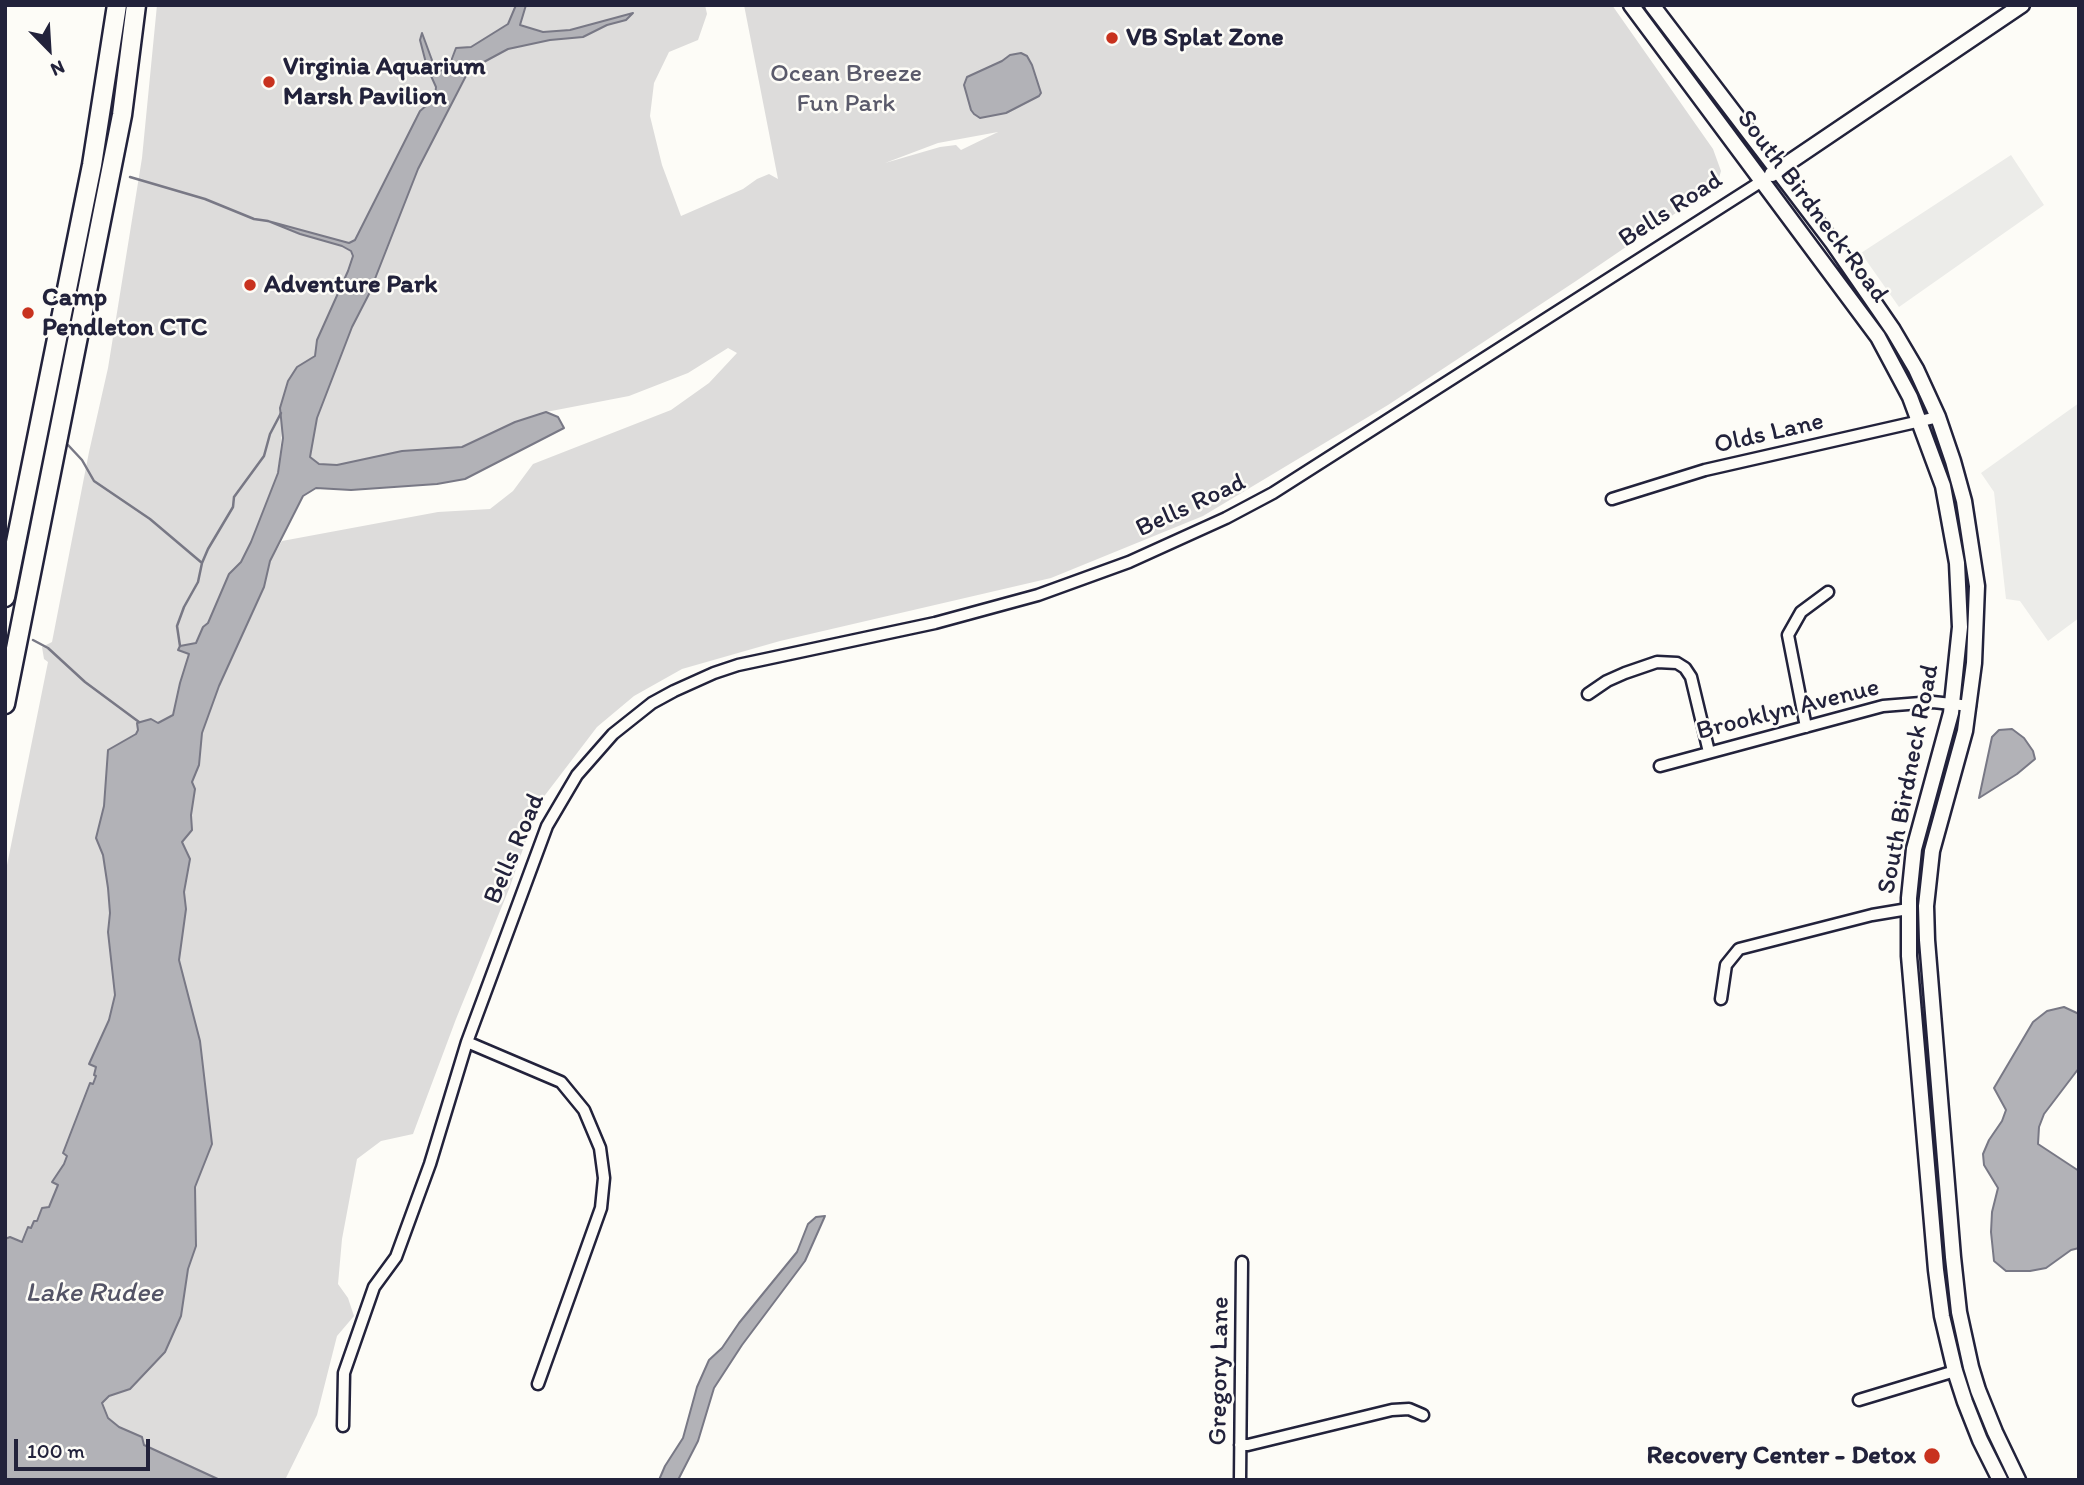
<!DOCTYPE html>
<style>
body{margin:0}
#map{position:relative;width:2084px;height:1485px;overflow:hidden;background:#fdfcf7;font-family:Itim,sans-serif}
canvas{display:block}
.frame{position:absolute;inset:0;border:7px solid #22223b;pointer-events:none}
.north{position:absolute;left:14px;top:14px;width:70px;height:70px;-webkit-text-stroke:5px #fdfcf7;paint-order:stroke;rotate:156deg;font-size:19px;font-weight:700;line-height:28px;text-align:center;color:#22223b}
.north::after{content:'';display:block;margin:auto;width:24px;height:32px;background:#22223b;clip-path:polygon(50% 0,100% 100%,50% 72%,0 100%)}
.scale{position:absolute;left:14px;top:1439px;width:136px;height:32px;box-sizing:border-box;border:4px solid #22223b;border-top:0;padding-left:9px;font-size:21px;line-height:24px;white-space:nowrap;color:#22223b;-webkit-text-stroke:5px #fdfcf7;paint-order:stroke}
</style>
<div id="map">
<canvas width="2084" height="1485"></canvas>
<div class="frame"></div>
<div class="north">N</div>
<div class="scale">100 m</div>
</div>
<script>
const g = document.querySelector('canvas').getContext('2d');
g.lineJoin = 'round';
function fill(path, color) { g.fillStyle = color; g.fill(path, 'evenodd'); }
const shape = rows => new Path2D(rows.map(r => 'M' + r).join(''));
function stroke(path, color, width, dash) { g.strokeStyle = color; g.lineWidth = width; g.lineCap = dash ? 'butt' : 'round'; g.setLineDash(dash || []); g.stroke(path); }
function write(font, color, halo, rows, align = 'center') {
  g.font = font + ' Itim,sans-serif'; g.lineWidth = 5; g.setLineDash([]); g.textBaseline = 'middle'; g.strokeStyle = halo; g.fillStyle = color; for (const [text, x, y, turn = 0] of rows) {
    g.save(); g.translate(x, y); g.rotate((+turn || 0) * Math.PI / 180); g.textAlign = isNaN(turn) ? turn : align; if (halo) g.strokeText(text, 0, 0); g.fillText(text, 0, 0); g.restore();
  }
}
const built = shape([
 [2011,155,2044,205,1899,307,1861,253],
 [2079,403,2079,618,2048,641,2020,601,2006,599,1994,492,1981,473]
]);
const green = shape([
 [157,5,705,5,707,14,698,40,669,52,654,83,650,116,662,165,681,216,743,189,757,179,769,174,778,179,744,5,1612,5,1713,149,1721,171,1717,185,1576,281,1388,405,1203,516,1051,578,780,641,682,669,634,696,597,727,539,803,509,889,456,1019,413,1134,381,1141,357,1159,342,1239,338,1284,348,1298,354,1316,337,1336,317,1415,285,1480,220,1480,144,1445,142,1437,119,1427,108,1418,102,1403,109,1396,130,1389,181,1316,188,1269,196,1246,195,1187,212,1144,200,1041,179,960,186,909,184,892,190,859,182,842,192,829,191,815,195,789,192,783,199,765,202,733,219,686,264,587,270,561,282,541,438,512,490,509,513,491,533,464,671,410,709,383,737,353,728,348,688,373,629,396,546,412,515,422,462,447,402,451,337,465,319,464,310,457,317,418,352,327,369,294,418,169,469,70,508,49,550,40,583,37,607,25,626,20,632,14,570,30,543,32,533,30,482,41,471,48,456,48,436,87,435,98,425,107,282,430,278,473,251,542,241,562,5,1480,5,875,48,662,44,659,42,647,52,642,89,452,108,368,142,158],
 [998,132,961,150,956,145,940,147,885,163,938,143]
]);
const water = shape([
 [516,5,526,5,520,25,543,32,570,30,633,13,626,20,607,25,583,37,550,40,508,49,469,70,418,169,369,294,352,327,317,418,310,457,319,464,337,465,402,451,462,447,515,422,546,412,558,417,564,428,465,479,437,484,351,490,316,488,303,496,270,561,264,587,219,686,202,733,199,765,192,782,195,789,191,815,192,830,182,842,190,859,184,892,186,909,179,960,200,1041,212,1144,195,1187,196,1246,188,1269,181,1316,165,1352,130,1389,109,1396,102,1403,108,1418,119,1427,142,1437,144,1445,220,1480,5,1480,5,1239,10,1237,22,1242,28,1227,31,1228,34,1221,37,1221,42,1208,49,1207,58,1185,52,1182,64,1164,67,1156,63,1153,90,1083,93,1084,96,1076,94,1075,96,1067,89,1064,109,1020,115,995,108,932,110,913,108,888,103,855,96,838,104,806,108,750,136,734,138,730,137,723,151,719,158,723,173,715,180,683,189,654,178,650,180,646,196,643,203,627,208,623,229,574,241,562,251,542,278,473,283,438,280,408,288,381,297,367,315,356,317,340,348,271,353,256,351,251,342,246,300,234,268,221,349,243,355,240,420,111,435,98,436,87,427,67,420,40,422,33,436,71,444,70,451,61,456,48,471,47,508,24,516,5],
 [1021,53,1027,56,1032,65,1041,93,1039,96,1006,113,980,118,974,114,971,110,964,85,967,77,1002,61,1010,55,1021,53],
 [2012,729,2024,738,2033,751,2035,759,2017,774,1979,798,1992,737,1999,730,2012,729],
 [2064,1007,2079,1014,2079,1068,2044,1114,2039,1127,2038,1144,2079,1171,2079,1248,2071,1250,2046,1268,2030,1271,2006,1271,1994,1261,1991,1232,1992,1212,1998,1188,1984,1165,1983,1154,1989,1140,2002,1121,2006,1110,1994,1088,2033,1022,2047,1011,2064,1007],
 [825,1216,805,1261,742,1345,714,1388,698,1441,678,1480,659,1480,665,1466,683,1438,697,1387,709,1360,722,1348,739,1323,797,1252,808,1224,816,1217,825,1216]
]);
const stream = shape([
 [130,177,205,199,254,219,268,221],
 [68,445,82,460,94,481,150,519,202,563,198,582,184,607,177,626,180,646],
 [202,563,208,549,233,507,234,497,264,456,270,434,281,413],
 [33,640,48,648,85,682,139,722]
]);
const street = shape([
 [1612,499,1705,470,1938,417],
 [1588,694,1607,681,1625,673,1657,662,1677,663,1685,668,1691,677,1709,752],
 [1806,727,1788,635,1801,612,1828,592],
 [1660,766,1883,706,1933,702,1970,706],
 [1721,999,1726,965,1739,949,1872,915,1908,909],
 [467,1042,561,1082,584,1110,600,1148,604,1178,601,1208,538,1384],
 [1859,1400,1955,1371],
 [343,1426,344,1373,374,1287,396,1257,430,1164,467,1042,547,826,577,775,613,734,652,703,674,691,714,673,738,665,935,623,1038,595,1129,562,1226,518,1273,493,1762,181],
 [1240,1445,1248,1445,1392,1410,1409,1409,1423,1415],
 [1240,1480,1242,1262]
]);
const secondary = shape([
 [1631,5,1878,337,1910,397,1943,486,1957,563,1960,627,1951,713,1914,849,1909,898,1909,956,1936,1270,1942,1316,1955,1371,1965,1402,1980,1440,2000,1480],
 [1652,5,1833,243,1893,330,1916,369,1938,417,1953,461,1964,501,1977,586,1974,663,1965,731,1932,851,1926,906,1927,940,1953,1257,1959,1312,1971,1367,1978,1390,1995,1432,2018,1480],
 [1772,174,2022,5]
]);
const highway = shape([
 [5,597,92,165,117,5],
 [5,704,122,115,136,5]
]);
const markers = [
 [1112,38,7,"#c8321e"],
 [269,82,7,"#c8321e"],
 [250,285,7,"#c8321e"],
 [28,313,7,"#c8321e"],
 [1932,1456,9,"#c8321e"]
];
const poiNames = [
 ["VB Splat Zone",1126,38],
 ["Virginia Aquarium",283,67],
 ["Marsh Pavilion",283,97],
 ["Adventure Park",264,285],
 ["Camp",42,298],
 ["Pendleton CTC",42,328],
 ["Recovery Center - Detox",1916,1456,"right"]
];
const parkNames = [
 ["Ocean Breeze",846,74],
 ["Fun Park",846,104]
];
const streetNames = [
 ["South Birdneck Road",1812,207,53],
 ["Bells Road",1671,210,-33],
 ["Olds Lane",1769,434,-13],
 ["Bells Road",1191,506,-25],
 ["Brooklyn Avenue",1788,710,-14],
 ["South Birdneck Road",1909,779,-79],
 ["Bells Road",515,849,-67],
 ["Gregory Lane",1220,1371,-89]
];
const waterNames = [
 ["Lake Rudee",94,1294]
];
fill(built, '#ecece9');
fill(green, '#dddcdb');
fill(water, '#b2b2b7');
stroke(water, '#787885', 2);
stroke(stream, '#787885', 2.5);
stroke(street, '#22223b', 15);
stroke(secondary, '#22223b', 19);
stroke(highway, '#22223b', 23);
stroke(street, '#fdfcf7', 10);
stroke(secondary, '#fdfcf7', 14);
stroke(highway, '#fdfcf7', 18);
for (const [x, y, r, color] of markers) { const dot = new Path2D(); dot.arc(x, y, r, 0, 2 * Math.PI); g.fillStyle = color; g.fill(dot); stroke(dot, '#fdfcf7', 2.5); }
write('bold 26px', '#22223b', '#fdfcf7', poiNames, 'left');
write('26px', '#5a5a6b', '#fdfcf7', parkNames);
write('26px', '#22223b', '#fdfcf7', streetNames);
write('italic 28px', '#545466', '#fdfcf7', waterNames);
</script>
